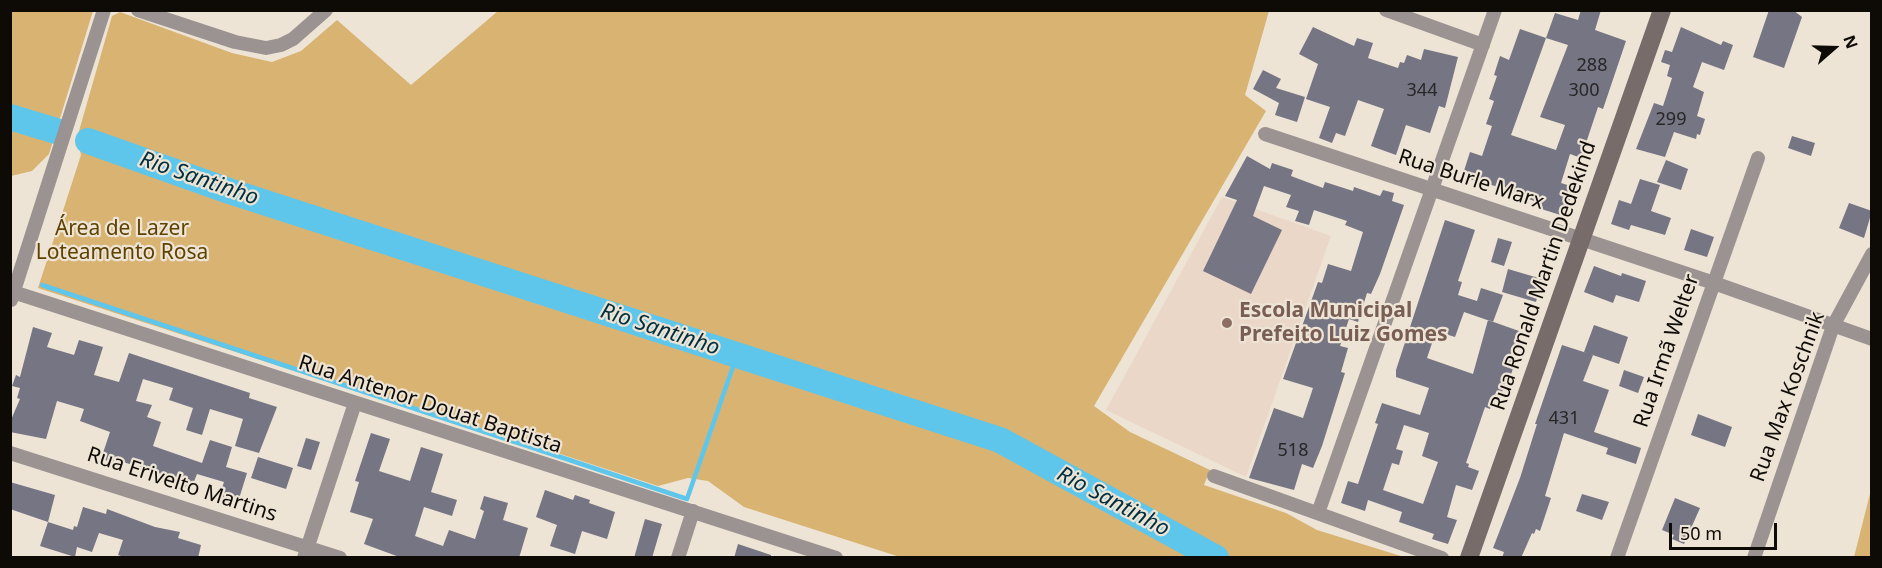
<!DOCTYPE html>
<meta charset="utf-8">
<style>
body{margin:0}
#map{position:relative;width:1882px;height:568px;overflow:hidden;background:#ede4d5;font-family:"Noto Sans",sans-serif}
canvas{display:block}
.frame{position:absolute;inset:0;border:12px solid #0e0b07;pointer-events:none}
.north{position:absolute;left:1804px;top:18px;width:60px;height:60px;-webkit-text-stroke:4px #ede4d5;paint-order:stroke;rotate:70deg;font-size:16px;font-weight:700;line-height:24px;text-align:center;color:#0e0b07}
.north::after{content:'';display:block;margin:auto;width:21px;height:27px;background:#0e0b07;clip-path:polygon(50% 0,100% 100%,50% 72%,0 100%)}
.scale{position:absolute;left:1669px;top:523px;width:108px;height:27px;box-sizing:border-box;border:3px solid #0e0b07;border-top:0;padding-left:8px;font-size:18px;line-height:21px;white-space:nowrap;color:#0e0b07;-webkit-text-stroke:4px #ede4d5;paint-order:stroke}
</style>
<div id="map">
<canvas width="1882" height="568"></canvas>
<div class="frame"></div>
<div class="north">N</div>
<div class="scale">50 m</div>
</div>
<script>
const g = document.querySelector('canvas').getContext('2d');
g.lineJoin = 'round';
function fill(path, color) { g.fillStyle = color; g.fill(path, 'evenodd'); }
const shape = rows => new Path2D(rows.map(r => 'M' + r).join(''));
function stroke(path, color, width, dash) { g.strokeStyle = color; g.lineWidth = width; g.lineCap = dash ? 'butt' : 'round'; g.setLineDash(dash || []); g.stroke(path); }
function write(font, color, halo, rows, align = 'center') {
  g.font = font + ' "Noto Sans",sans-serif'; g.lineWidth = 4.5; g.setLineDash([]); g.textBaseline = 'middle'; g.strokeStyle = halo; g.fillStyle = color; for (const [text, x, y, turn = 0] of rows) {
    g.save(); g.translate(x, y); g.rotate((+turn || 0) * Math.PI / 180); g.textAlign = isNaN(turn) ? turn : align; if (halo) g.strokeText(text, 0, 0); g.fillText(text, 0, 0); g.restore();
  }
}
const education = shape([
 [1222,197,1331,236,1246,477,1106,410]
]);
const green = shape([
 [93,11,49,154,32,171,11,176,11,11],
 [498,11,1269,11,1245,95,1266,111,1094,406,1130,432,1210,470,1204,485,1286,513,1317,530,1404,557,900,557,744,507,708,481,688,478,658,486,362,389,356,391,38,288,81,155,77,138,112,16,120,12,232,53,272,62,301,51,337,20,411,85],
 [1871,490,1871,557,1854,557]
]);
const stream = shape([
 [42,285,687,499,737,355]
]);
const river = shape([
 [10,117,56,131],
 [88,141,229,191,1000,440,1216,558]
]);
const building = shape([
 [1581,10,1601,10,1595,30,1626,41,1603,109,1598,107,1581,158,1570,154,1561,183,1574,187,1564,216,1541,209,1542,204,1516,194,1517,192,1462,177,1470,152,1482,156,1492,126,1486,124,1494,101,1489,99,1497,76,1494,75,1500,56,1509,60,1520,29,1546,38,1511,135,1556,150,1565,125,1540,117,1568,45,1546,38,1555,13,1578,20],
 [1769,10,1793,10,1802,17,1784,68,1753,57],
 [1313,27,1354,46,1357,38,1373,43,1368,58,1398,68,1400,62,1404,63,1407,55,1421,60,1424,49,1458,57,1445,108,1439,106,1430,133,1406,125,1396,155,1371,146,1384,109,1358,100,1345,136,1336,133,1332,143,1319,138,1330,107,1306,99,1318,64,1299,54],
 [1681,27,1721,45,1723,41,1733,45,1724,70,1702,62,1693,87,1704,92,1697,116,1705,119,1700,135,1697,134,1696,139,1674,132,1665,157,1636,149,1654,103,1663,106,1672,78,1667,76,1670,65,1661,62,1665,50,1672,52],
 [1263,70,1281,79,1276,88,1305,97,1297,122,1275,115,1279,103,1253,89],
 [1792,136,1815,143,1811,156,1788,148],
 [1247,156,1270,169,1272,163,1293,170,1291,176,1323,188,1325,182,1353,191,1354,187,1380,196,1383,190,1394,193,1392,201,1404,205,1380,274,1371,294,1367,293,1358,322,1349,319,1340,346,1348,348,1341,372,1345,373,1322,446,1313,468,1302,464,1294,490,1249,478,1274,408,1303,418,1313,388,1283,379,1318,282,1322,283,1328,264,1351,271,1363,232,1345,225,1347,221,1314,210,1309,225,1295,221,1299,211,1286,207,1291,195,1264,186,1253,216,1282,230,1251,294,1203,271,1237,200,1225,196],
 [1666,160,1688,169,1681,190,1657,182],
 [1640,179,1660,185,1651,211,1671,218,1665,235,1631,225,1629,230,1611,224,1619,200,1631,204],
 [1849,203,1872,211,1864,238,1839,228],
 [1445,220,1475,230,1458,281,1462,282,1458,295,1477,301,1481,288,1503,295,1493,322,1464,312,1455,337,1436,331,1427,358,1473,374,1488,320,1519,331,1510,357,1516,359,1508,384,1505,383,1501,396,1495,394,1490,409,1485,407,1466,463,1469,464,1468,467,1479,471,1472,490,1456,485,1447,517,1457,520,1448,544,1432,539,1434,534,1399,522,1402,512,1368,500,1365,511,1341,503,1348,481,1358,484,1378,424,1375,423,1382,403,1420,415,1429,388,1396,377,1396,370],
 [1404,425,1429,433,1422,456,1438,462,1423,504,1383,490,1392,463,1399,465,1403,451,1396,449],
 [1691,229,1714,237,1707,257,1684,250],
 [1498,238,1512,242,1504,266,1491,262],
 [1594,266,1621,276,1622,273,1646,281,1639,302,1616,295,1613,303,1584,292],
 [1508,269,1542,279,1536,302,1502,292],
 [1594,325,1628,337,1619,364,1584,352],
 [33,327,52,333,47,347,74,355,79,340,103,347,94,375,119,382,129,353,250,393,249,398,277,407,259,453,235,446,243,419,210,409,202,435,186,430,193,408,169,400,173,388,143,379,136,401,152,405,147,417,161,422,153,446,202,463,210,440,232,447,226,467,247,473,238,502,219,497,224,482,197,474,191,489,169,482,171,477,120,461,119,464,101,459,110,432,80,421,84,409,57,401,46,439,10,432,10,422,20,399,17,398,20,388,12,386,16,375,20,377],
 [1562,345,1593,355,1583,381,1609,390,1594,432,1641,448,1636,464,1606,454,1608,448,1564,433,1545,496,1551,498,1540,531,1536,529,1534,534,1532,533,1521,558,1502,558,1504,552,1493,548,1520,478,1537,424,1535,424],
 [1624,370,1644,377,1638,393,1619,386],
 [1698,414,1732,427,1725,447,1691,435],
 [371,433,390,439,379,471,410,481,421,447,443,454,431,492,457,500,452,516,424,507,415,536,443,546,449,530,475,539,484,511,480,509,484,496,508,503,503,520,528,528,519,558,402,558,364,544,373,519,350,512,359,482,355,481],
 [306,438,320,442,311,470,297,466],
 [258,457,293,468,286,489,251,478],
 [10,482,55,495,48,522,10,509],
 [545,490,573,500,575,495,590,500,589,503,615,512,607,539,582,531,575,554,550,546,557,525,536,517],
 [1582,494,1609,502,1602,520,1576,511],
 [1675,498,1700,508,1684,544,1672,539,1674,535,1662,530],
 [83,507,106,514,107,509,155,527,180,532,178,538,201,545,198,558,127,558,118,555,123,540,99,533,92,552,77,547,75,557,40,546,48,522,73,530,74,526,77,527],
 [645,519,662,524,652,558,634,558],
 [738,544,771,555,771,558,734,558]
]);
const street = shape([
 [138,10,235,42,266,48,281,45,293,39,326,10],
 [1386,10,1483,45],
 [1265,134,1714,283,1872,339],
 [10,291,836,558],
 [11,300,104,10],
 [10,453,340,558],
 [1214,476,1442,558],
 [1318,513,1495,10],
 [304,558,355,403],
 [678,558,693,511],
 [1617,558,1758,158],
 [1754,558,1833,326,1872,254]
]);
const secondary = shape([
 [1469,558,1662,10]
]);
const markers = [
 [1227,323,6,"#8d6e63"]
];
const numberNames = [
 ["288",1592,66],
 ["344",1422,91],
 ["300",1584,91],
 ["299",1671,120],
 ["431",1564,419],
 ["518",1293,451]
];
const streetNames = [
 ["Rua Burle Marx",1471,180,18],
 ["Rua Ronald Martin Dedekind",1544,276,-71],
 ["Rua Irmã Welter",1667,351,-71],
 ["Rua Max Koschnik",1788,397,-70],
 ["Rua Antenor Douat Baptista",430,405,18],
 ["Rua Erivelto Martins",182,485,18]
];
const parkNames = [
 ["Área de Lazer",122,229],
 ["Loteamento Rosa",122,253]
];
const educationNames = [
 ["Escola Municipal",1239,311],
 ["Prefeito Luiz Gomes",1239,335]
];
const waterNames = [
 ["Rio Santinho",199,179,19],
 ["Rio Santinho",660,330,18],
 ["Rio Santinho",1113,502,28]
];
fill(education, '#ead7c8');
fill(green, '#d8b372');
stroke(stream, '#5fc6eb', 4.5);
stroke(river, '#5fc6eb', 26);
fill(building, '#767584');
stroke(street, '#9b9391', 14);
stroke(secondary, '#776c69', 18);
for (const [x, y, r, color] of markers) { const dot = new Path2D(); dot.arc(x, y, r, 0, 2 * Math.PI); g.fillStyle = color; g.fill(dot); stroke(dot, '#ede4d5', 2); }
write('18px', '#282626', null, numberNames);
write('21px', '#0e0b07', '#ede4d5', streetNames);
write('21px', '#5f4200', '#ede4d5', parkNames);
write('bold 21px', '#785e54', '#ede4d5', educationNames, 'left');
write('italic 22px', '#00303f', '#ede4d5', waterNames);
</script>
